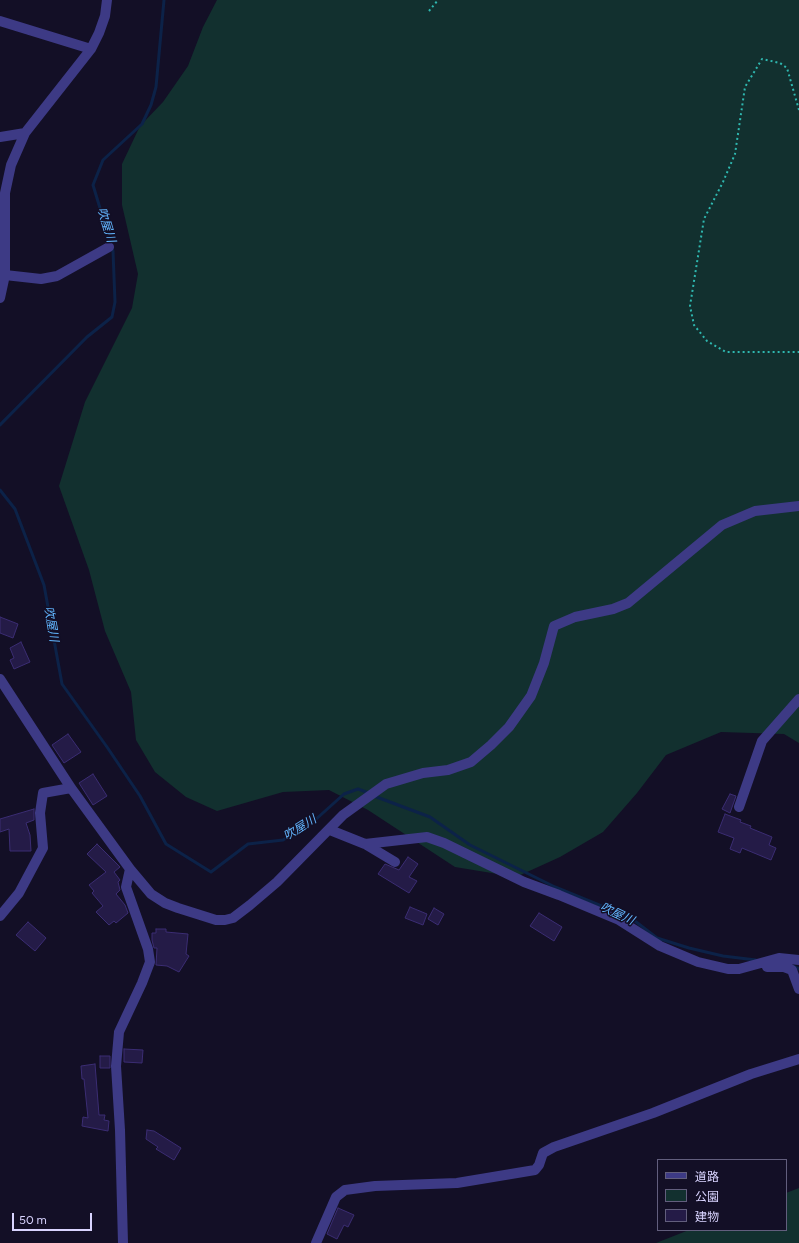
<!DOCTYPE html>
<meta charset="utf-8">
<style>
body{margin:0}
#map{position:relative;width:799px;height:1243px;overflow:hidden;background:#130f26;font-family:Figtree,"Noto Sans JP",sans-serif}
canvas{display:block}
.legend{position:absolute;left:657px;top:1159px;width:130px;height:72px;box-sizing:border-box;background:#130f26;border:1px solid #625e7d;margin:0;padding:5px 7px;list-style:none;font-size:12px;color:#d9d4ff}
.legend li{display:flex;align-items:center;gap:8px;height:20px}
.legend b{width:20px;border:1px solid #625e7d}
.scale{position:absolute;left:12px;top:1213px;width:80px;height:18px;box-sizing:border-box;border:2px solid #d9d4ff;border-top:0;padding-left:5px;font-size:12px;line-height:14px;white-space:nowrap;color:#d9d4ff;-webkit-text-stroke:3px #130f26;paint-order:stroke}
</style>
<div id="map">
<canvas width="799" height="1243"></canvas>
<ul class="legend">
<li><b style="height:5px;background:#3d3a85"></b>道路</li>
<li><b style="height:11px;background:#12302f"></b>公園</li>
<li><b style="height:11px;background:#241b47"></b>建物</li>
</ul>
<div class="scale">50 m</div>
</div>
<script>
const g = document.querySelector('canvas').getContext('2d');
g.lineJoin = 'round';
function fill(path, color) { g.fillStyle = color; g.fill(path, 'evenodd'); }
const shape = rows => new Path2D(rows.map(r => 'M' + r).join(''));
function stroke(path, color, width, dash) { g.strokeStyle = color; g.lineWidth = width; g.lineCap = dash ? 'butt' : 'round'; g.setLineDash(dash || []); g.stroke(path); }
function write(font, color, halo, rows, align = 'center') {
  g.font = font + ' Figtree,"Noto Sans JP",sans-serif'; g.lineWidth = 3; g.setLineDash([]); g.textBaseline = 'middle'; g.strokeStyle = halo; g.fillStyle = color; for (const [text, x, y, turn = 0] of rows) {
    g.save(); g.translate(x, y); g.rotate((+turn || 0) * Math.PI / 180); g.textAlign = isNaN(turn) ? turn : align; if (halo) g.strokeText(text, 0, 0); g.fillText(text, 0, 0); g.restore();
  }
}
const green = shape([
 [217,0,799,0,799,743,784,734,721,732,666,755,637,793,603,832,560,857,516,877,455,867,368,810,329,790,283,792,217,811,186,797,155,772,136,740,131,692,105,631,89,570,59,486,85,402,132,308,138,274,122,205,122,164,140,126,163,102,188,66,203,27],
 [799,1188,799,1243,656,1243,689,1230,786,1230,786,1193]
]);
const stream = shape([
 [0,425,87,337,112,317,115,302,113,251,93,185,103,160,142,124,151,105,156,87,164,0],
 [0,490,15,509,44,585,62,684,107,747,140,796,166,844,211,872,248,844,283,840,314,821,344,794,358,789,369,793],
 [374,796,430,817,470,845,555,887,631,918,657,938,689,948,723,956,756,960],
 [793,966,799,969]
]);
const building = shape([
 [0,617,18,624,13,638,0,633,0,617],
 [21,642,30,662,14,669,10,660,14,658,10,648,21,642],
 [68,734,81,752,64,763,52,745,68,734],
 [93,774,107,796,93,805,79,783,93,774],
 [730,794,736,796,730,813,722,809,730,794],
 [34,809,34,820,26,823,30,835,31,851,10,851,9,829,0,832,0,819,34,809],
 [725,814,741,820,740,822,751,826,750,828,772,837,769,845,776,848,771,860,742,848,740,853,730,849,734,838,718,832,725,814],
 [97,844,120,867,114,872,120,880,118,882,120,890,116,894,125,905,128,913,116,923,114,921,109,925,96,912,103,906,92,893,94,891,89,885,106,872,87,854,97,844],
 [408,857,418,864,409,877,417,881,409,893,378,874,385,864,399,870,408,857],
 [410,907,427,914,423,925,405,918,410,907],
 [434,908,444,914,438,925,428,919,434,908],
 [539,913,562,927,554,941,530,926,539,913],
 [28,922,46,938,35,951,16,935,28,922],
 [156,929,166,929,166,932,188,934,186,954,189,956,179,972,167,966,156,965,157,948,154,948,152,940,152,933,156,933,156,929],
 [124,1049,143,1050,142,1063,124,1062,124,1049],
 [100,1056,110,1056,110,1068,100,1068,100,1056],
 [95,1064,99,1115,105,1115,104,1120,109,1121,108,1131,82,1126,83,1117,88,1118,84,1079,82,1079,81,1066,95,1064],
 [147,1130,154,1131,181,1148,174,1160,156,1149,158,1147,146,1139,147,1130],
 [338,1208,354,1215,348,1227,344,1225,337,1239,327,1234,338,1208]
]);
const path = shape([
 [429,11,438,0],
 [799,110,787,68,780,63,762,59,745,87,735,154,723,182,704,219,690,306,694,325,707,341,726,352,799,352]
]);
const minor = shape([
 [0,21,91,49],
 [0,137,25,133],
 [5,275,41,279,57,276,109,247],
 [0,298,5,275,5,193,11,165,25,133,91,49,99,33,105,16,107,0],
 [0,679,71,788,130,869,151,894,165,903,178,908,216,920,225,920,233,918,250,905,277,882,343,815,386,784,423,773,448,770,471,762,491,745,509,727,531,696,544,663,554,626,575,617,613,609,628,603,722,525,755,511,799,506],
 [739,807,762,741,799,699],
 [330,830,365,844,427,837,444,843,524,882,559,895,619,920,660,946,698,962,728,969,739,969,779,958,799,960],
 [365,844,395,862],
 [0,916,19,893,43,848,40,813,43,793,71,788],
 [767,967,784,967,792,970,799,989],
 [123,1243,120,1130,116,1066,119,1032,142,983,150,962,148,949,126,887,130,869],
 [316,1243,336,1197,345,1190,375,1186,457,1183,535,1170,539,1165,543,1153,554,1147,653,1113,751,1074,799,1059]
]);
const waterNames = [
 ["吹屋川",106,225,73],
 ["吹屋川",51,624,80],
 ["吹屋川",300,828,-32],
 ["吹屋川",617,914,25]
];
fill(green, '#12302f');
stroke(stream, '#0c2248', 3);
fill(building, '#241b47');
stroke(building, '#3b2d73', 1);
stroke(path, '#2fb8b0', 2, [2, 3]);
stroke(minor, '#3d3a85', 10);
write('italic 12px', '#62b6ff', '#130f26', waterNames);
</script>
